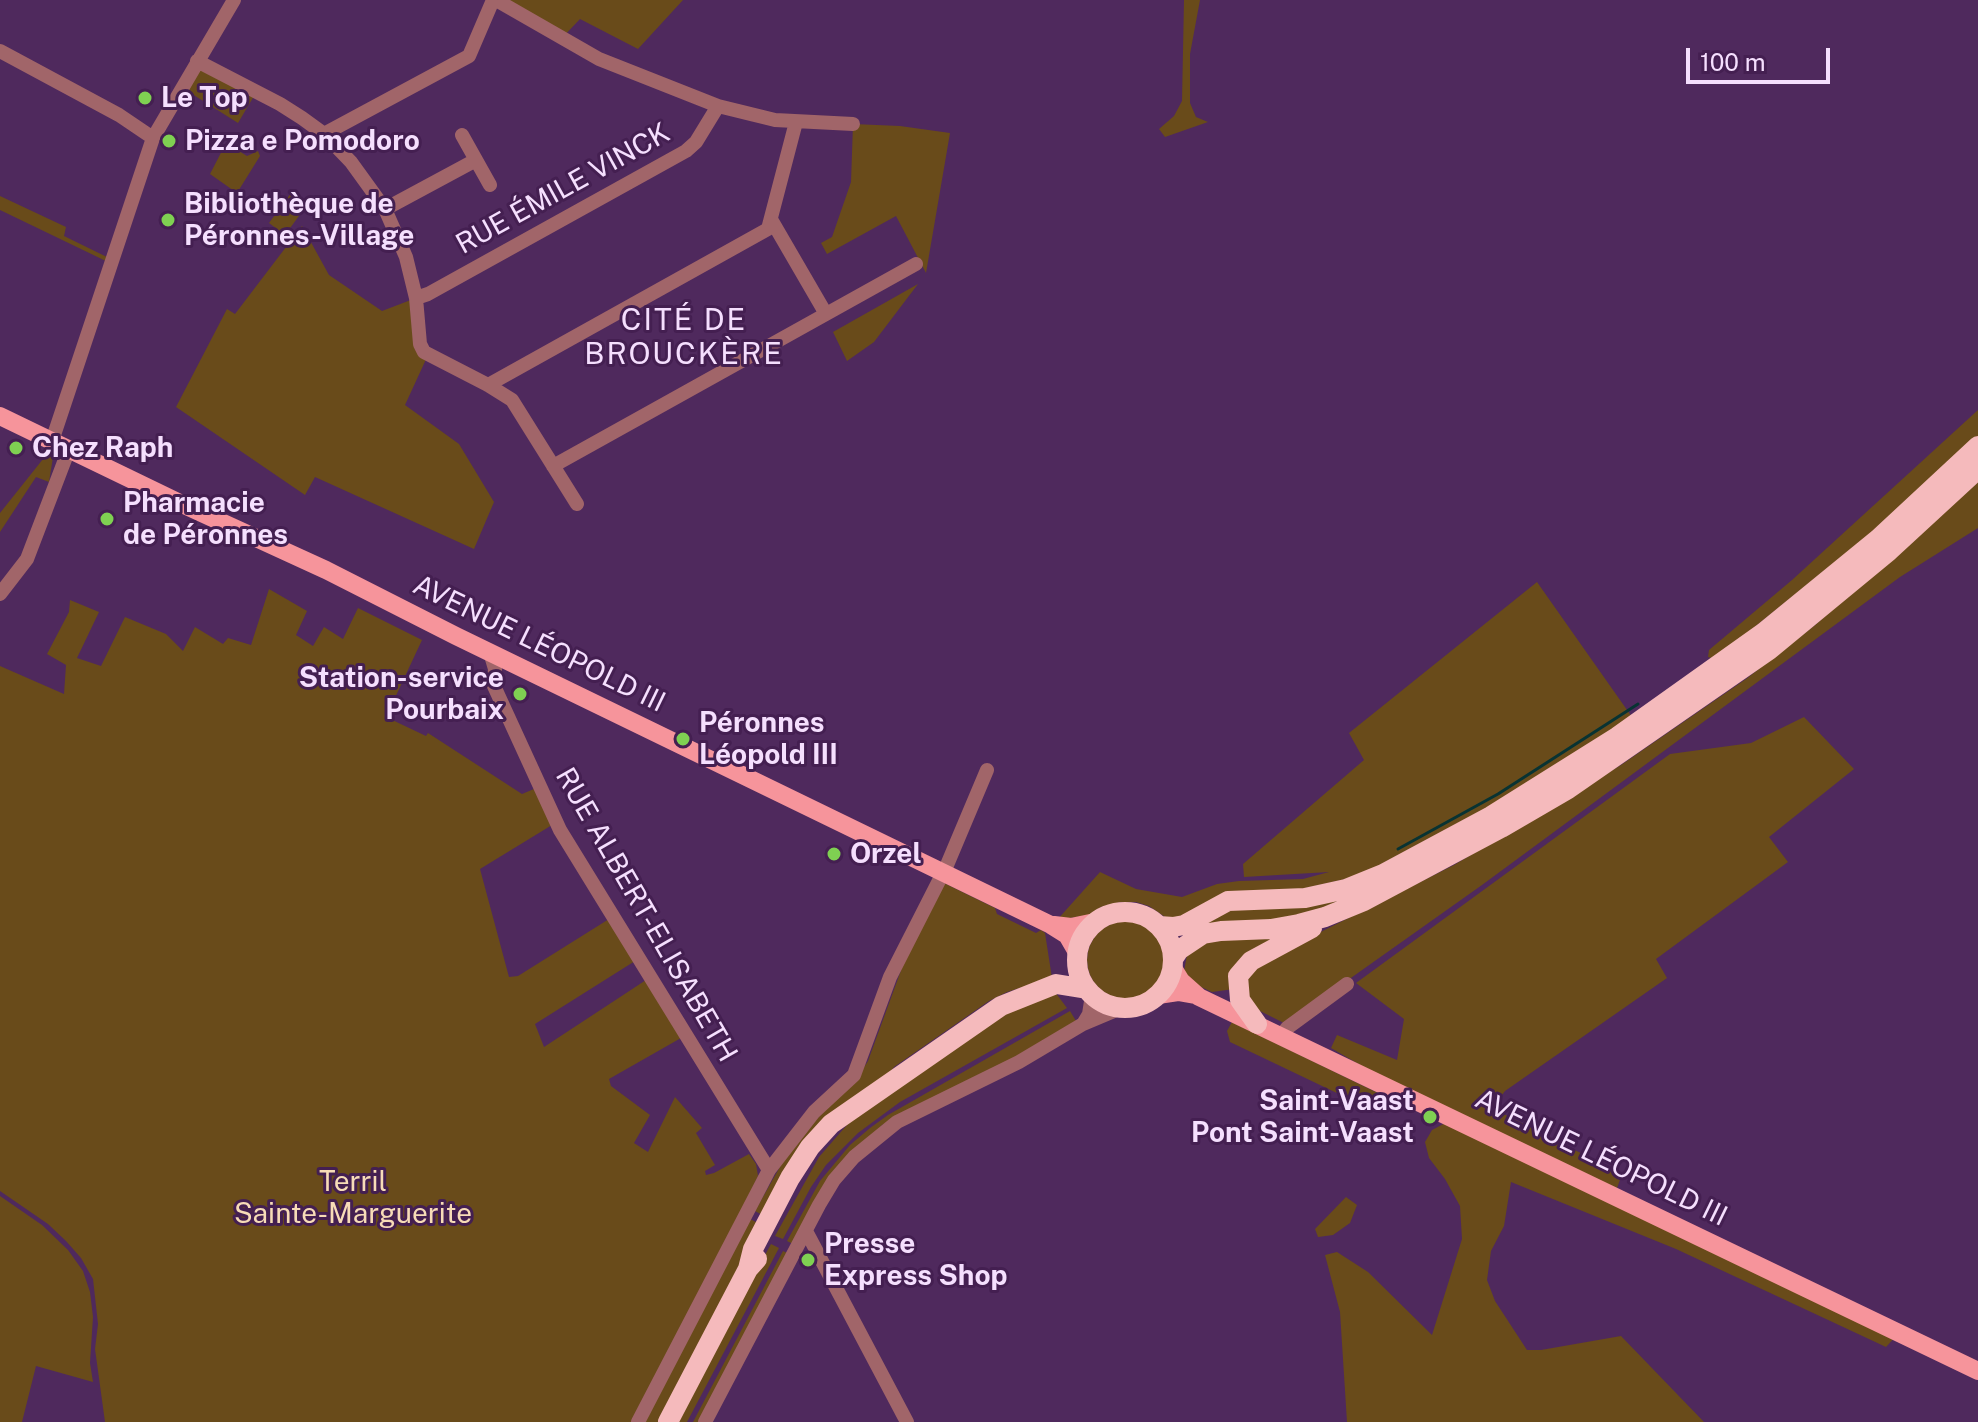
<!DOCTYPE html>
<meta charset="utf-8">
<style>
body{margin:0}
#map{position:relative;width:1978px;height:1422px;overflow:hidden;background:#4f295d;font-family:"Public Sans",sans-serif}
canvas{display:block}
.scale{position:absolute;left:1686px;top:48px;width:144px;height:36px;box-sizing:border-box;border:4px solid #f5dffe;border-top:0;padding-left:10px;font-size:24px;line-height:28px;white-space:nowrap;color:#f5dffe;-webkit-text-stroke:6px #441f51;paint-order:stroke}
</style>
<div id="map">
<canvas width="1978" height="1422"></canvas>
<div class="scale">100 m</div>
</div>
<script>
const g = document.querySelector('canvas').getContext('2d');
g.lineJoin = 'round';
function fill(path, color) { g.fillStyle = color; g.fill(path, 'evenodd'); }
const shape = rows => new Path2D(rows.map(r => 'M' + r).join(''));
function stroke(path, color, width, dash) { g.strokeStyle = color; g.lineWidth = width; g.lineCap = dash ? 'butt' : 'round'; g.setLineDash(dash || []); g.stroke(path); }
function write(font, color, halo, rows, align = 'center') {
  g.font = font + ' "Public Sans",sans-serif'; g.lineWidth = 6; g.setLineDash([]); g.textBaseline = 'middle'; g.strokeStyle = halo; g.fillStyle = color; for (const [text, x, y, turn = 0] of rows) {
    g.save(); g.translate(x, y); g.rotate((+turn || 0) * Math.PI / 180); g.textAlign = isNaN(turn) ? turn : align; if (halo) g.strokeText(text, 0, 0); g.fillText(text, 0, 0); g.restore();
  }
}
const green = shape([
 [496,0,683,0,638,49,580,19,562,38],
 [1184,0,1200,0,1190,54,1190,103,1196,117,1208,122,1165,137,1159,129,1174,116,1182,101],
 [197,61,257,91,238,123,181,87],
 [853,124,900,126,950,133,926,273,896,216,827,254,821,243,832,237,851,182],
 [226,143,247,156,258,151,260,156,237,193,210,174],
 [291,193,307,205,285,235,269,223],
 [0,196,66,227,64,236,111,259,110,263,0,210],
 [302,226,329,275,382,311,416,298,428,355,405,405,459,444,494,502,474,549,315,477,305,495,176,407,227,309,235,314],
 [918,284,874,342,847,361,833,332],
 [1978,410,1978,436,1881,525,1715,659,1708,657,1709,650,1792,580],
 [47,454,53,457,49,482,36,477,0,532,0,513],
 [1978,482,1978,528,1900,577,1482,885,1286,1024,1252,1007,1244,980,1255,965,1454,865,1621,765,1746,679,1815,625],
 [1537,582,1632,717,1494,804,1359,876,1178,917,1168,919,1149,906,1136,902,1121,902,1101,907,1089,915,1057,920,1100,872,1136,889,1182,897,1217,884,1239,881,1303,879,1329,872,1244,877,1243,864,1364,760,1349,733],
 [269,589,307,611,296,635,313,646,324,627,343,639,358,608,422,640,386,717,426,736,428,733,522,794,534,789,552,825,480,869,509,977,518,976,609,919,635,961,535,1024,544,1047,646,980,681,1038,609,1079,611,1086,650,1115,634,1143,648,1152,675,1097,702,1128,696,1133,715,1165,705,1171,706,1175,714,1173,749,1154,756,1164,758,1176,752,1189,634,1422,105,1422,95,1349,98,1324,93,1279,81,1258,66,1241,48,1224,0,1191,0,666,64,694,66,665,47,654,69,612,70,600,99,612,77,658,101,666,125,617,166,634,183,651,195,627,223,644,228,638,251,645],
 [1804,717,1854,769,1769,837,1788,862,1656,959,1667,978,1505,1091,1492,1108,1622,1174,1615,1194,1899,1333,1886,1347,1676,1249,1511,1182,1504,1226,1491,1251,1487,1280,1495,1301,1527,1350,1541,1350,1621,1336,1704,1422,1347,1422,1340,1312,1325,1255,1337,1252,1368,1272,1432,1335,1462,1239,1460,1206,1445,1179,1429,1158,1425,1142,1432,1130,1453,1119,1331,1048,1337,1035,1397,1060,1404,1019,1356,983,1670,754,1751,743],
 [942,882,995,908,997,914,1036,933,1041,930,1045,933,1052,978,1007,992,989,1001,894,1067,886,1078,851,1103,764,1216,755,1211,794,1142,857,1078,868,1061,911,943],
 [1349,894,1311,917,1201,929,1221,910],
 '1087 960a39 39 0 1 1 78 0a39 39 0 1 1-78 0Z',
 [1309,928,1265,950,1234,989,1212,992,1188,981,1184,971,1187,955,1203,943],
 [1055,992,1067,1008,900,1102,858,1133,826,1165,811,1187,783,1239,775,1236,819,1157,853,1118,984,1022],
 [1070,1011,1076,1021,1021,1055,882,1125,793,1244,787,1241,820,1181,850,1145,870,1128,888,1115],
 [1232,1022,1378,1093,1364,1106,1230,1042,1227,1031],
 [0,1196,42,1225,68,1250,83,1271,90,1292,93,1317,90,1363,93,1382,36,1366,22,1422,0,1422],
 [1346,1197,1357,1205,1350,1223,1333,1235,1318,1237,1315,1229],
 [750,1219,762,1225,662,1422,644,1422],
 [771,1244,779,1248,687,1422,674,1422],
 [783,1251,789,1254,700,1422,693,1422]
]);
const stream = shape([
 [1398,849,1498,794,1638,704]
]);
const minor = shape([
 [496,0,599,59,718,106,775,120,853,124],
 [0,51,119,115,153,138],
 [197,61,280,104,302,118,324,134,351,162,385,209,406,257,416,298,420,344,424,352,488,385,512,400,577,504],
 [324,134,469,56,493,0],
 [462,135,490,185],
 [385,209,476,160],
 [772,221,826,314],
 [416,298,428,294,686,151,696,142,718,106],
 [488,385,768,229,796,122],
 [52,441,153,138,234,0],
 [553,466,916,264],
 [0,594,27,559,69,449],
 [490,652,495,669,494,686,560,830,769,1170],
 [1083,1024,1089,1014,1092,995],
 [1281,1036,1287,1028,1347,984],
 [806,1231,907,1422],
 [638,1422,769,1170,814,1112,854,1075,890,977,947,865,987,770],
 [705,1422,819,1205,834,1180,854,1157,897,1122,1019,1062,1083,1024,1121,1008]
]);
const major = shape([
 [0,416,184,505,326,570,456,636,1051,925,1067,935,1078,954],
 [1054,925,1071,927,1095,922],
 [1173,968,1181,981,1199,997,1978,1371],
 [1158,995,1178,992,1195,995]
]);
const highway = shape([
 '1077 960a48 48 0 1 1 96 0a48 48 0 1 1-96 0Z',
 [1159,926,1173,927,1184,925,1228,901,1305,898,1346,889,1383,874,1491,816,1617,737,1763,633,1878,539,1978,446],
 [1173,959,1179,950,1203,934,1221,931,1271,929,1299,924,1325,917,1364,901,1501,828,1568,789,1769,650,1889,551,1978,469],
 [1257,1024,1240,1000,1238,976,1251,961,1312,928],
 [748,1269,753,1249,790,1178,810,1147,831,1124,1001,1006,1056,984,1087,989],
 [668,1422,748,1269,757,1259]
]);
const markers = [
 [145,98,8,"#7fd052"],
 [169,141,8,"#7fd052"],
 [168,220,8,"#7fd052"],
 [16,448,8,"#7fd052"],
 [107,519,8,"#7fd052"],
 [520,694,8,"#7fd052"],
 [683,739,8,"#7fd052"],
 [834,854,8,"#7fd052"],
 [1430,1117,8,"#7fd052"],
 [808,1260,8,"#7fd052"]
];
const poiNames = [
 ["Le Top",161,98],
 ["Pizza e Pomodoro",185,141],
 ["Bibliothèque de",184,204],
 ["Péronnes-Village",184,236],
 ["Chez Raph",32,448],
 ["Pharmacie",123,503],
 ["de Péronnes",123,535],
 ["Station-service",504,678,"right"],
 ["Pourbaix",504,710,"right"],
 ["Péronnes",699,723],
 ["Léopold III",699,755],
 ["Orzel",850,854],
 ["Saint-Vaast",1414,1101,"right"],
 ["Pont Saint-Vaast",1414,1133,"right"],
 ["Presse",824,1244],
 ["Express Shop",824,1276]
];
const streetNames = [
 ["RUE ÉMILE VINCK",563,189,-29],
 ["AVENUE LÉOPOLD III",539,644,26],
 ["RUE ALBERT-ELISABETH",646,915,60],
 ["AVENUE LÉOPOLD III",1601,1158,26]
];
const parkNames = [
 ["Terril",353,1182],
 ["Sainte-Marguerite",353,1214]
];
const neighbourhoodNames = [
 ["CITÉ DE",684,321],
 ["BROUCKÈRE",684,355]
];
fill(green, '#694b1a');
stroke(stream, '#083333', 3);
stroke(minor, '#a16569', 14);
stroke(major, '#f6949b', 18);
stroke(highway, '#f5babc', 20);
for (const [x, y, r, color] of markers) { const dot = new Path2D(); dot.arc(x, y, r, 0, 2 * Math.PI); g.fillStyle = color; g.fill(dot); stroke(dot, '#441f51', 3); }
write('bold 28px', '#f5dffe', '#441f51', poiNames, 'left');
write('28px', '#f5dffe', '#441f51', streetNames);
write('28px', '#f7dcb7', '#441f51', parkNames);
g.letterSpacing = '2px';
write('30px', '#f5dffe', '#441f51', neighbourhoodNames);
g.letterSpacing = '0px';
</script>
